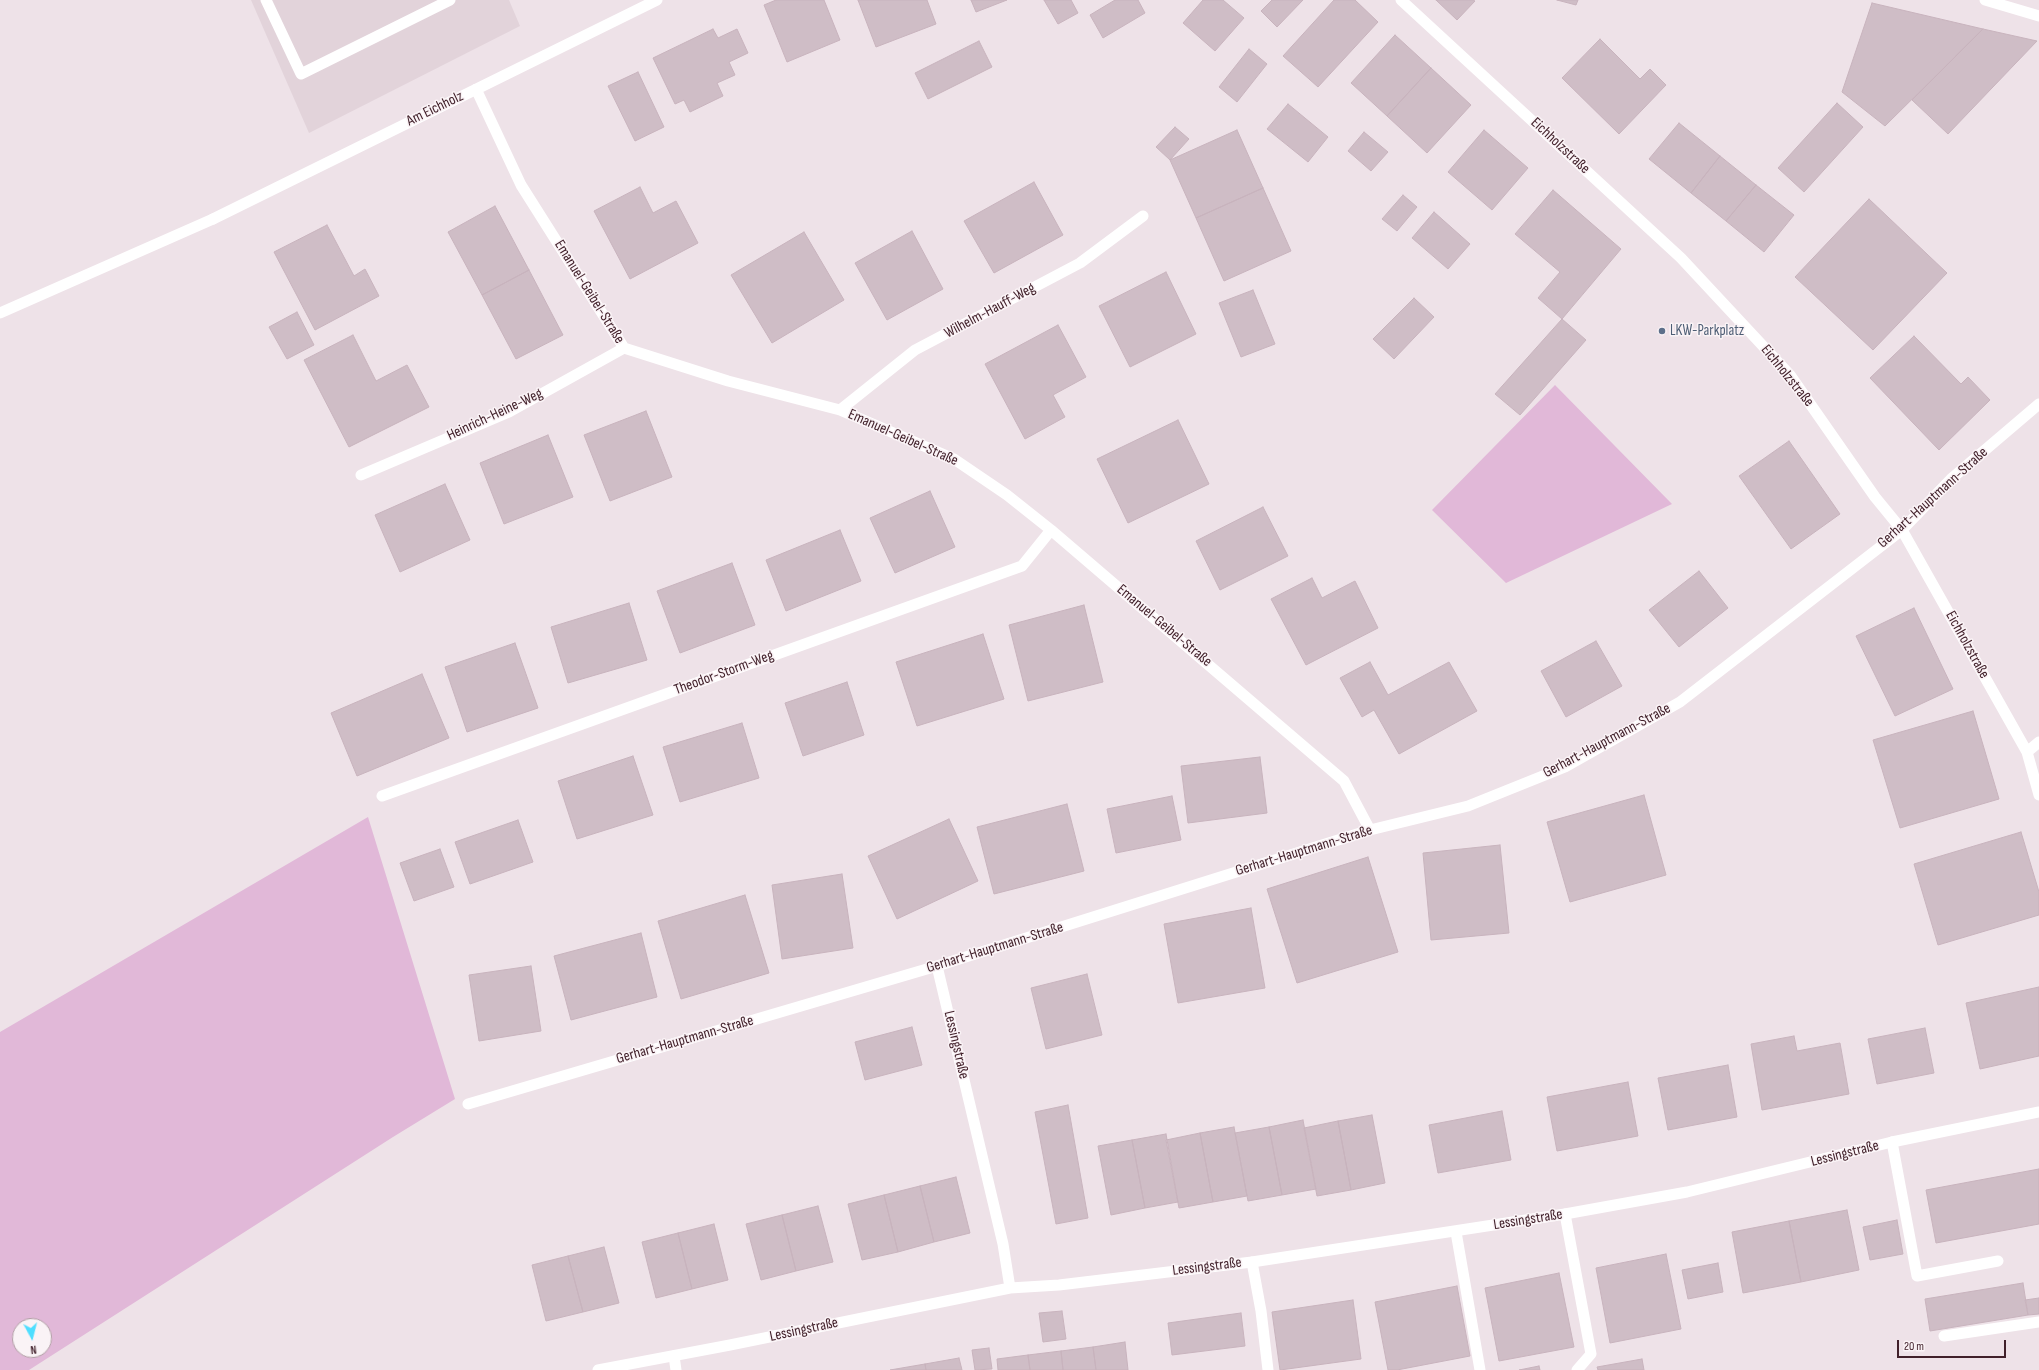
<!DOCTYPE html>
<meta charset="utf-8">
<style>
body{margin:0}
#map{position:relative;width:2039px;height:1370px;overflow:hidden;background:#eee2e8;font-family:"Sofia Sans Condensed",sans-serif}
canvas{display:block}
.north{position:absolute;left:12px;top:1318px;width:40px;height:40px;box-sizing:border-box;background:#faf3f6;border:1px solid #b09fa4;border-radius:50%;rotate:173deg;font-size:11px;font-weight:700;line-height:16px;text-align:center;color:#41202a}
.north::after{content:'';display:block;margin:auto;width:14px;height:18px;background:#4edeff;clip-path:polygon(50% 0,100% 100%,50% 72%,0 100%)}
.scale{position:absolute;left:1897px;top:1340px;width:109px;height:18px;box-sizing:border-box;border:2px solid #41202a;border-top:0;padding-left:5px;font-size:12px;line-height:14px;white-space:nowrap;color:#41202a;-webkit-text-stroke:3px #faf3f6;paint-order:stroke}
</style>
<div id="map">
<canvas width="2039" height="1370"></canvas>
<div class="north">N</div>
<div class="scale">20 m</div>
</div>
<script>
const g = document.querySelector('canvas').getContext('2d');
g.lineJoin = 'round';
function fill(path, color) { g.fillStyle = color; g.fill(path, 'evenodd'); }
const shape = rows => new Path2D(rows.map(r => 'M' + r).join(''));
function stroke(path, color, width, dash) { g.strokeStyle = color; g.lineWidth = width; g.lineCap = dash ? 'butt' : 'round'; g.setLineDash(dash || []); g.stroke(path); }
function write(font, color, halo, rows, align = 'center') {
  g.font = font + ' "Sofia Sans Condensed",sans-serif'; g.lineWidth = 3; g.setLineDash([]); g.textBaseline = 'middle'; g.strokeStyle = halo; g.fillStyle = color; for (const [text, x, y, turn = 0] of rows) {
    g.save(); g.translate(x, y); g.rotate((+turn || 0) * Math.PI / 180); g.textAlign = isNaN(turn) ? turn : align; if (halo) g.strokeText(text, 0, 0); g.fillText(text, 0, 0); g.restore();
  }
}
const built = shape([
 [251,0,509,0,520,26,309,133]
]);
const green = shape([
 [1555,385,1672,504,1506,583,1432,510],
 [368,817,455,1099,393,1137,29,1370,0,1370,0,1032],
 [20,1326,44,1326,44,1350,20,1350]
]);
const building = shape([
 [776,0,824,0,840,40,787,62,764,5,776,0],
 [858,0,927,0,936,24,876,47,858,0],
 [971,0,1007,0,976,12,971,0],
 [1044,0,1071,0,1078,13,1058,24,1044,0],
 [1115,0,1138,0,1145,13,1103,38,1090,15,1115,0],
 [1203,0,1223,0,1244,18,1215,51,1183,23,1203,0],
 [1272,0,1303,0,1277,27,1261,11,1272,0],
 [1334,0,1355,0,1378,22,1318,87,1283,56,1334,0],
 [1436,0,1473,0,1475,1,1457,20,1436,0],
 [1557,0,1578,0,1576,5,1557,0],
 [1872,3,1983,29,1885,126,1842,92,1872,3],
 [713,29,718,38,737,29,748,53,729,62,735,75,717,83,723,96,690,112,684,100,675,104,653,58,713,29],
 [1983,29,2037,41,1948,134,1912,100,1983,29],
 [1395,35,1431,68,1387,116,1351,83,1395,35],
 [1600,39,1640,79,1650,69,1666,85,1619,134,1562,78,1600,39],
 [979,41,992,67,928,99,915,73,979,41],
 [1249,49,1267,64,1237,102,1219,87,1249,49],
 [1431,68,1471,105,1427,153,1387,116,1431,68],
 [638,72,664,127,635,141,608,86,638,72],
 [1837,103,1863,127,1804,192,1778,168,1837,103],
 [1288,104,1328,137,1308,162,1267,129,1288,104],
 [1679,123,1720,156,1691,193,1649,159,1679,123],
 [1175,127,1189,139,1170,160,1156,147,1175,127],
 [1237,130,1263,188,1196,218,1170,160,1237,130],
 [1484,130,1528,168,1492,210,1448,172,1484,130],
 [1364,132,1388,152,1371,171,1348,151,1364,132],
 [1720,156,1756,185,1726,221,1691,193,1720,156],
 [1034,182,1063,235,994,273,964,221,1034,182],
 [1756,185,1794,215,1764,252,1726,221,1756,185],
 [640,187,653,213,676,201,698,243,630,279,594,211,640,187],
 [1263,188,1291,251,1224,281,1196,218,1263,188],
 [1553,190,1621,249,1562,319,1538,298,1560,272,1515,234,1553,190],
 [1403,195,1417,207,1397,231,1382,219,1403,195],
 [1869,199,1947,273,1873,350,1795,277,1869,199],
 [495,206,529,270,482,295,448,232,495,206],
 [1434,212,1470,244,1448,269,1412,238,1434,212],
 [327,225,354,276,365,269,379,296,315,330,274,252,327,225],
 [912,231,943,289,887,320,855,263,912,231],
 [804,232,844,300,772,343,731,275,804,232],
 [529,270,563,335,516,359,482,295,529,270],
 [1166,272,1196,334,1130,367,1099,306,1166,272],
 [1253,290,1275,344,1241,357,1219,303,1253,290],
 [1414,298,1434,317,1394,359,1373,339,1414,298],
 [297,312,314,345,287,359,269,327,297,312],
 [1562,319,1586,340,1520,415,1495,394,1562,319],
 [1058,325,1086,377,1053,395,1065,417,1025,439,985,364,1058,325],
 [353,335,376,381,407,365,429,407,349,447,304,360,353,335],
 [1914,336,1961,384,1968,377,1990,400,1939,450,1870,378,1914,336],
 [646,411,672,477,610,501,584,435,646,411],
 [1178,420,1209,484,1128,523,1097,459,1178,420],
 [548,435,573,497,504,524,480,463,548,435],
 [1789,441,1840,514,1791,549,1739,476,1789,441],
 [445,484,470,540,400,572,375,515,445,484],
 [930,491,955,547,895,573,870,518,930,491],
 [1263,507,1288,556,1220,590,1196,541,1263,507],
 [840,530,861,581,786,611,766,560,840,530],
 [732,563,755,625,680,653,657,591,732,563],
 [1699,571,1728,608,1679,647,1649,610,1699,571],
 [1312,578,1322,598,1355,581,1378,628,1306,665,1271,599,1312,578],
 [629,603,647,660,568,683,551,627,629,603],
 [1084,605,1103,682,1028,701,1009,625,1084,605],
 [1914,608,1953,689,1895,716,1856,636,1914,608],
 [983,634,1004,699,917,726,896,662,983,634],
 [1596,641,1622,686,1566,717,1541,671,1596,641],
 [515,643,538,708,467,732,445,667,515,643],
 [1370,662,1388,695,1449,662,1477,711,1399,754,1374,710,1362,717,1340,678,1370,662],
 [422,674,449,738,357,776,331,713,422,674],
 [847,682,864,735,803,756,785,703,847,682],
 [1973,711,1999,799,1900,828,1873,740,1973,711],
 [742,723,759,778,680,802,663,747,742,723],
 [633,756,653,815,577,839,558,781,633,756],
 [1260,757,1267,813,1188,823,1181,766,1260,757],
 [1644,795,1666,875,1570,902,1547,822,1644,795],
 [1172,796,1181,840,1116,853,1107,809,1172,796],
 [1067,804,1084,871,994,894,977,827,1067,804],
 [949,819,978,881,897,919,868,856,949,819],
 [518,820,533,862,470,884,455,842,518,820],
 [2021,832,2039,892,2039,915,1938,945,1914,864,2021,832],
 [1500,845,1509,933,1431,940,1423,853,1500,845],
 [440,849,454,887,414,901,400,863,440,849],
 [1368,857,1398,952,1297,983,1267,889,1368,857],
 [842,874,853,948,782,959,772,885,842,874],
 [745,895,769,973,681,999,658,921,745,895],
 [1251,908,1265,988,1178,1003,1164,924,1251,908],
 [641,933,657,997,571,1020,554,956,641,933],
 [531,966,541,1031,479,1041,469,975,531,966],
 [1087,974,1102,1035,1046,1049,1031,988,1087,974],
 [2039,987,2039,1056,1980,1069,1966,1003,2039,987],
 [912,1027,922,1065,865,1080,855,1042,912,1027],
 [1925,1028,1934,1073,1877,1084,1868,1039,1925,1028],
 [1794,1036,1797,1051,1840,1043,1849,1094,1762,1110,1751,1044,1794,1036],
 [1728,1065,1737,1117,1668,1130,1658,1078,1728,1065],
 [1628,1082,1638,1136,1557,1151,1547,1097,1628,1082],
 [1068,1105,1088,1218,1056,1224,1035,1112,1068,1105],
 [1502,1111,1511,1160,1438,1173,1429,1125,1502,1111],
 [1372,1115,1385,1183,1351,1190,1338,1121,1372,1115],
 [1303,1120,1316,1189,1282,1195,1269,1127,1303,1120],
 [1338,1121,1351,1190,1317,1196,1304,1128,1338,1121],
 [1234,1127,1247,1196,1213,1202,1200,1133,1234,1127],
 [1269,1127,1282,1195,1248,1201,1235,1133,1269,1127],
 [1200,1133,1213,1202,1179,1208,1166,1140,1200,1133],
 [1166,1134,1178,1202,1145,1208,1132,1140,1166,1134],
 [1132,1140,1145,1208,1111,1215,1098,1146,1132,1140],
 [2039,1169,2039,1224,1936,1243,1926,1190,2039,1169],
 [956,1177,970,1233,934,1242,920,1186,956,1177],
 [920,1186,934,1242,898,1252,884,1195,920,1186],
 [884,1195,898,1252,862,1260,848,1204,884,1195],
 [818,1206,833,1262,796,1271,782,1215,818,1206],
 [1847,1210,1859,1270,1801,1282,1789,1221,1847,1210],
 [782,1215,796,1271,761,1280,746,1224,782,1215],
 [1897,1220,1903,1254,1870,1260,1863,1227,1897,1220],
 [1789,1221,1801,1282,1743,1293,1732,1232,1789,1221],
 [714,1224,728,1280,692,1289,678,1233,714,1224],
 [678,1233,692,1289,656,1298,642,1242,678,1233],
 [604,1247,619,1303,583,1312,568,1256,604,1247],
 [1666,1254,1681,1329,1610,1343,1596,1268,1666,1254],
 [568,1256,583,1312,546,1321,532,1265,568,1256],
 [1718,1263,1723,1292,1688,1299,1682,1270,1718,1263],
 [1559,1273,1574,1347,1499,1361,1485,1288,1559,1273],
 [2023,1283,2028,1315,1930,1331,1925,1299,2023,1283],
 [1457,1286,1470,1356,1397,1370,1388,1370,1375,1302,1457,1286],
 [2039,1298,2039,1314,2028,1315,2025,1300,2039,1298],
 [1353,1300,1361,1359,1280,1370,1272,1312,1353,1300],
 [1062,1311,1066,1339,1043,1342,1039,1313,1062,1311],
 [1241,1313,1245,1346,1172,1355,1168,1323,1241,1313],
 [1125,1342,1128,1370,1096,1370,1093,1347,1125,1342],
 [1093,1347,1096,1370,1063,1370,1061,1351,1093,1347],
 [989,1348,992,1369,975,1370,972,1350,989,1348],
 [1061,1351,1063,1370,1030,1370,1028,1355,1061,1351],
 [1028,1355,1030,1370,998,1370,997,1359,1028,1355],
 [959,1358,962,1370,926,1370,925,1364,959,1358],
 [1642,1359,1644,1370,1598,1370,1597,1367,1642,1359],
 [925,1364,926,1370,890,1370,925,1364],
 [1539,1366,1540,1370,1519,1370,1539,1366]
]);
const service = shape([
 [266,0,301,74,450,0],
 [0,313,213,219],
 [1892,1142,1917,1276,1998,1261],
 [1565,1214,1591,1354,1577,1370],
 [1456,1232,1480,1370],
 [1252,1262,1261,1311,1268,1370],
 [1944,1336,2039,1322],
 [674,1356,676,1370]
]);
const minor = shape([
 [1401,0,1681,258,1790,375,1875,497,1902,530,2027,752,2039,795],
 [476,89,521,185,624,348,728,381,840,410,954,459,1007,495,1051,530,1344,781,1370,830],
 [213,219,657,0],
 [840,410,915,350,1080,263,1143,216],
 [361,475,509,412,624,348],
 [2027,752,2039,742],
 [382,796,1022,566,1051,530],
 [937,966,1003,1244,1010,1288],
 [468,1104,937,966,1370,830,1468,806,1565,767,1680,702,1902,530,1951,479,2039,404],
 [598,1370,730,1345,1010,1288,1059,1285,1252,1262,1565,1214,1687,1192,1892,1142,2039,1112]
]);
const tertiary = shape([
 [1985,0,2039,16]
]);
const markers = [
 [1662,331,4,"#5c6f8a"]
];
const streetNames = [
 ["Am Eichholz",435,109,-26],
 ["Eichholzstraße",1560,146,43],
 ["Emanuel-Geibel-Straße",589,292,58],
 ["Wilhelm-Hauff-Weg",990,311,-28],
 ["Eichholzstraße",1787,376,51],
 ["Heinrich-Heine-Weg",495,415,-25],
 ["Emanuel-Geibel-Straße",903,438,24],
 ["Gerhart-Hauptmann-Straße",1933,498,-42],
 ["Emanuel-Geibel-Straße",1164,626,40],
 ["Eichholzstraße",1967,645,61],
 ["Theodor-Storm-Weg",724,673,-20],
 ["Gerhart-Hauptmann-Straße",1607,741,-28],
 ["Gerhart-Hauptmann-Straße",1304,851,-17],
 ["Gerhart-Hauptmann-Straße",995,948,-17],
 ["Gerhart-Hauptmann-Straße",685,1040,-16],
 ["Lessingstraße",956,1045,77],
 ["Lessingstraße",1845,1154,-14],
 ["Lessingstraße",1528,1220,-9],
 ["Lessingstraße",1207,1267,-7],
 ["Lessingstraße",804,1330,-12]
];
const serviceNames = [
 ["LKW-Parkplatz",1670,331]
];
fill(built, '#e2d3da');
fill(green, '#e1b8d8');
fill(building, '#cfbdc6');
stroke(building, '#c8b3bd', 1);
stroke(service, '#fff', 11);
stroke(minor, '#fff', 11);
stroke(tertiary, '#fff', 11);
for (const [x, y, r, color] of markers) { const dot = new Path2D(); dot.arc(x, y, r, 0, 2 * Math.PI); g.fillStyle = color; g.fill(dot); stroke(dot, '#faf3f6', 1.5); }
write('15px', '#41202a', '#faf3f6', streetNames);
write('15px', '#4e5e75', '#faf3f6', serviceNames, 'left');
</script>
